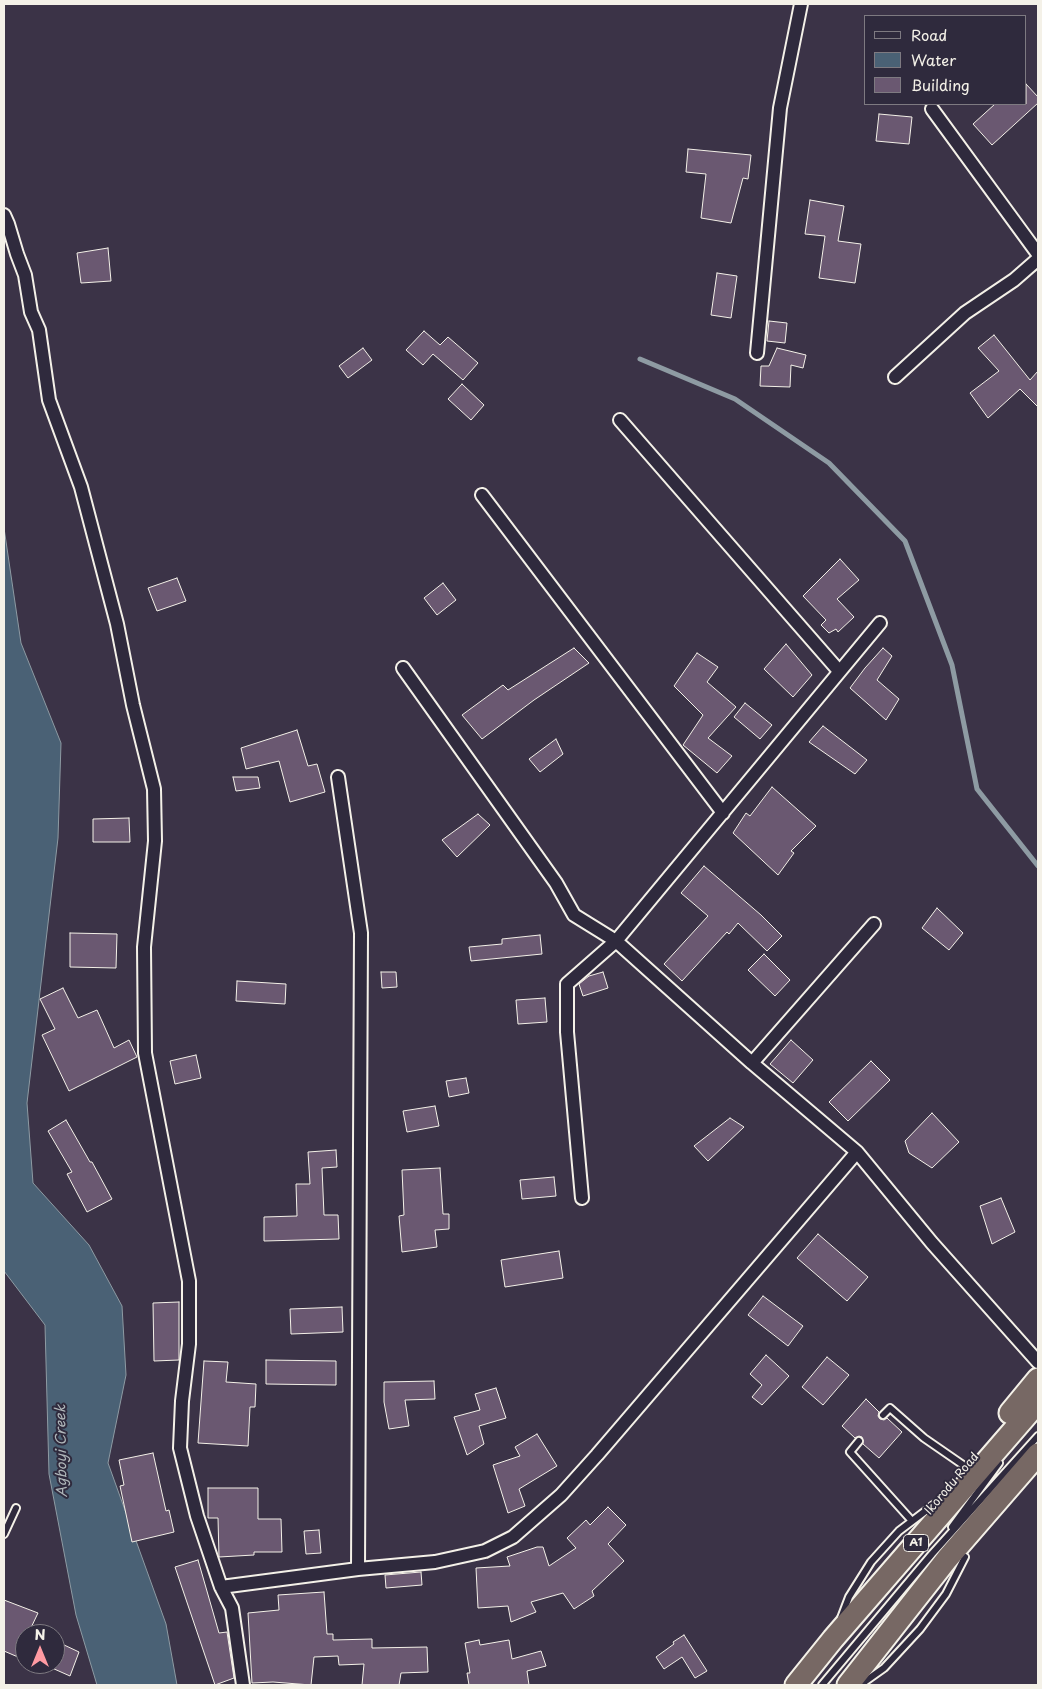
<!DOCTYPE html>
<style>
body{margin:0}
#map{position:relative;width:1042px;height:1689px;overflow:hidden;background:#3b3347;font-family:"Playpen Sans",sans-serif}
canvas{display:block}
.frame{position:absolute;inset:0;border:5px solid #f4f1e8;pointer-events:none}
.legend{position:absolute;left:864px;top:15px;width:162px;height:90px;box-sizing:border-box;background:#2f2a3d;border:1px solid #7e7a81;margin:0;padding:6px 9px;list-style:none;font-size:15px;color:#f4f1e8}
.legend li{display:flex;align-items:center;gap:10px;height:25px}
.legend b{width:25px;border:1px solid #7e7a81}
.north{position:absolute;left:15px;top:1624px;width:50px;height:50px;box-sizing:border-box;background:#2f2a3d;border:1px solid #7e7a81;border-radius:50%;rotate:0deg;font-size:14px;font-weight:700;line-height:20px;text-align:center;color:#f4f1e8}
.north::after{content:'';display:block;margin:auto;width:18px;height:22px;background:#ff9aa2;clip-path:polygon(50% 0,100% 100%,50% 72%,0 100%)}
</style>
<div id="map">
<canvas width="1042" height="1689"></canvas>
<div class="frame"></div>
<ul class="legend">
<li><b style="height:6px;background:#2f2a3d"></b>Road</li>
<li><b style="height:14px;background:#4a6175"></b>Water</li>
<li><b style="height:14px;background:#6a5871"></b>Building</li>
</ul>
<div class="north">N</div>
</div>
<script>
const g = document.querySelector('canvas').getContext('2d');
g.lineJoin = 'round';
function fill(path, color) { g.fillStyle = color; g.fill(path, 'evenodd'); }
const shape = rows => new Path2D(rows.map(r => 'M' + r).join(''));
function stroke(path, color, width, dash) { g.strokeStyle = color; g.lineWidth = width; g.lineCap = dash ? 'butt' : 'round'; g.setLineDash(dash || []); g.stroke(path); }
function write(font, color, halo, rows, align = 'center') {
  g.font = font + ' "Playpen Sans",sans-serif'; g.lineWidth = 4; g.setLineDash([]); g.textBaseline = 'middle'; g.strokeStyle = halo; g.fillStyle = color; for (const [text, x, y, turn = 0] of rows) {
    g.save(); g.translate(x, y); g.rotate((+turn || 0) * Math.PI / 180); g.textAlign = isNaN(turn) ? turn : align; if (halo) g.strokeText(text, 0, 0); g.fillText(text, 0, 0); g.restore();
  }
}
const water = shape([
 [4,528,21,643,61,743,58,838,27,1103,33,1183,89,1245,122,1306,126,1375,108,1463,166,1624,177,1685,97,1685,76,1615,49,1474,45,1325,4,1271,4,528]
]);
const stream = shape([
 [640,359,735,399,829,463,905,541,952,665,977,789,1038,866]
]);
const building = shape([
 [1026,84,1038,97,1038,103,992,145,973,124,995,104,1026,104,1026,84],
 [879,114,912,117,909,144,876,141,879,114],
 [688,149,751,155,748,179,743,178,731,223,701,218,706,174,686,172,688,149],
 [810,200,844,206,838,241,861,244,855,283,819,278,825,236,805,234,810,200],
 [108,248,111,281,81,283,77,253,108,248],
 [717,273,737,276,731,318,711,315,717,273],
 [769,321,787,323,785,343,767,341,769,321],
 [424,331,440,345,448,337,478,363,463,380,433,354,423,365,406,350,424,331],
 [994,335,1030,380,1038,371,1038,407,1020,389,988,418,970,393,999,371,978,348,994,335],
 [363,348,372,360,348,378,339,366,363,348],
 [777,348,806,355,803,368,791,365,790,387,760,386,761,366,769,366,777,348],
 [462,384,484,405,471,420,448,399,462,384],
 [840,559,859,580,837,599,854,617,838,632,836,629,829,633,821,625,826,620,803,596,840,559],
 [177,578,186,601,157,611,148,588,177,578],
 [443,583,456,600,437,615,424,598,443,583],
 [786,644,812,675,793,697,764,669,786,644],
 [574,648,589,663,534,700,482,739,462,715,503,685,508,690,574,648],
 [883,648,892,656,877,680,899,699,886,720,850,688,865,668,883,648],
 [697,653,718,667,707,682,736,707,708,738,732,756,717,773,683,745,703,715,674,686,697,653],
 [745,703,772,725,760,739,734,717,745,703],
 [823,726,867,760,855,774,809,742,823,726],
 [297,730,308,766,317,764,325,792,290,802,279,761,246,769,241,748,297,730],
 [556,739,563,754,540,772,529,759,556,739],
 [233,777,258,777,260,788,236,791,233,777],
 [772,787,816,826,791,851,794,853,778,875,733,833,746,813,750,816,772,787],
 [478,814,490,825,457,857,442,840,478,814],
 [129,818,130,842,93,842,93,819,129,818],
 [704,866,761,915,782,936,767,951,738,923,729,934,727,932,682,981,664,964,708,916,681,893,704,866],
 [937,908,963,933,949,950,922,928,937,908],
 [70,933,117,934,116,968,70,967,70,933],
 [540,935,542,954,471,961,469,947,502,944,502,939,540,935],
 [764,954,790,980,775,996,748,970,764,954],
 [381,972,396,972,397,987,382,988,381,972],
 [603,972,608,988,583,996,579,984,589,976,603,972],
 [237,981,286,984,285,1004,236,1001,237,981],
 [63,988,78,1018,97,1010,114,1048,129,1040,137,1057,69,1091,42,1035,55,1029,40,999,63,988],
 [545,998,547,1022,518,1024,516,1000,545,998],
 [791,1040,813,1060,793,1083,770,1064,791,1040],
 [196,1055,201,1078,175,1084,170,1061,196,1055],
 [871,1061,890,1080,848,1121,829,1102,871,1061],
 [466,1078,469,1093,449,1097,446,1081,466,1078],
 [435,1106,439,1126,407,1132,403,1111,435,1106],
 [932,1113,959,1142,932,1168,909,1153,905,1141,932,1113],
 [730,1118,744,1127,708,1161,694,1146,730,1118],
 [66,1120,90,1162,92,1162,112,1199,87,1212,67,1174,72,1172,48,1131,66,1120],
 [336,1150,337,1167,322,1168,324,1215,338,1215,339,1239,264,1241,264,1217,297,1216,296,1184,310,1184,308,1152,336,1150],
 [440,1168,443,1214,449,1214,449,1229,435,1230,437,1247,402,1252,399,1216,404,1215,402,1170,440,1168],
 [554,1177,556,1196,522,1199,520,1180,554,1177],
 [1001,1198,1015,1232,992,1244,980,1206,1001,1198],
 [818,1234,868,1277,847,1301,797,1258,818,1234],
 [559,1251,563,1278,505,1287,501,1260,559,1251],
 [763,1296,803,1326,788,1346,748,1315,763,1296],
 [179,1302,179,1360,154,1361,153,1303,179,1302],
 [342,1307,343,1332,291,1334,290,1309,342,1307],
 [766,1355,789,1376,762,1405,752,1397,762,1385,750,1374,766,1355],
 [827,1357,849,1375,823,1405,802,1387,827,1357],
 [266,1360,336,1361,336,1385,266,1384,266,1360],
 [204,1361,228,1362,226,1382,256,1384,255,1407,250,1407,248,1446,198,1443,204,1361],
 [434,1381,435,1399,405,1400,409,1426,389,1429,384,1402,384,1382,434,1381],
 [496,1388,506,1418,479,1426,484,1444,467,1455,454,1417,480,1410,475,1394,496,1388],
 [866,1399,879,1412,878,1416,880,1419,884,1420,887,1418,902,1432,879,1458,863,1444,862,1437,859,1436,855,1438,842,1426,866,1399],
 [537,1434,557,1466,519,1489,525,1506,508,1513,493,1465,520,1456,515,1447,537,1434],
 [153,1453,166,1511,169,1510,174,1532,132,1542,120,1486,124,1485,119,1460,153,1453],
 [208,1488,258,1488,258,1519,281,1519,282,1552,254,1552,254,1555,219,1557,218,1518,208,1518,208,1488],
 [608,1507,626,1525,608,1544,624,1561,592,1591,594,1596,574,1609,563,1593,531,1602,536,1612,511,1622,508,1606,478,1608,476,1568,510,1566,507,1557,537,1547,543,1547,549,1566,576,1548,567,1538,586,1520,590,1525,608,1507],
 [319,1530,321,1553,306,1554,304,1531,319,1530],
 [198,1560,219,1633,227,1632,234,1678,215,1685,175,1567,198,1560],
 [421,1572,422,1585,386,1588,385,1575,421,1572],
 [324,1592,327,1634,333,1634,333,1640,372,1639,372,1648,427,1647,428,1672,401,1673,399,1685,362,1685,364,1664,339,1665,338,1656,314,1657,311,1685,273,1682,252,1683,248,1613,279,1610,278,1595,324,1592],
 [4,1600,38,1613,28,1634,25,1634,25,1657,19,1655,18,1657,4,1651,4,1600],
 [684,1635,707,1671,695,1678,682,1657,664,1669,656,1657,674,1644,673,1642,684,1635],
 [479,1640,480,1645,509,1640,512,1659,541,1651,546,1666,527,1671,529,1685,469,1685,467,1673,470,1673,465,1643,479,1640],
 [62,1644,79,1652,70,1676,52,1668,62,1644]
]);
const service = shape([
 [883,1415,890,1408,924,1438,966,1467],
 [859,1441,850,1452,912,1521],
 [952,1527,999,1463],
 [4,1534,16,1508],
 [841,1618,849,1597,871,1562,899,1531,936,1503],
 [822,1685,932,1554,1038,1436],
 [860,1685,884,1668,920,1629,946,1594,965,1557]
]);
const minor = shape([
 [932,109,1038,254],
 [4,215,8,224,17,254,25,275,31,312,39,330,49,400,81,487,117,624,133,705,154,789,155,841,144,947,145,1053,189,1281,189,1344,182,1401,180,1448,197,1516,221,1587,232,1608,243,1685],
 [757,353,780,108,801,4],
 [895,377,965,313,1014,280,1038,259],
 [620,420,839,671],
 [482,495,723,813],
 [403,668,556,883,574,915,616,941,752,1063,857,1152,932,1243,1038,1362],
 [338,777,361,933,358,1569],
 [752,1063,874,924],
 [582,1198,567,1032,567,984,616,941,880,623],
 [221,1587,358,1569,435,1562,485,1551,513,1537,561,1495,597,1455,857,1152]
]);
const trunk = shape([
 [1010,1413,1038,1379],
 [796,1685,833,1639,1038,1402],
 [848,1685,947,1559,1038,1454]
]);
const shields = [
 [916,1543,25]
];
const shieldNames = [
 ["A1",916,1543]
];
const streetNames = [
 ["Ikorodu Road",952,1484,-50]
];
const waterNames = [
 ["Agboyi Creek",62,1451,-91]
];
fill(water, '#4a6175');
stroke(water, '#8e9ba3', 1);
stroke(stream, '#8e9ba3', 5);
fill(building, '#6a5871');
stroke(building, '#f4f1e8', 1);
stroke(service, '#f4f1e8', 10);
stroke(minor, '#f4f1e8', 16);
stroke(trunk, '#f4f1e8', 25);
stroke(service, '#2f2a3d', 6);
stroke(minor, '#2f2a3d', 12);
stroke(trunk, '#776864', 21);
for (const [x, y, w] of shields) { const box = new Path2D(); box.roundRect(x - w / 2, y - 8.5, w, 17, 4); g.fillStyle = '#2f2a3d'; g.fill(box); stroke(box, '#f4f1e8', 1); }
write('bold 11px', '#f4f1e8', null, shieldNames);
write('12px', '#f4f1e8', '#2f2a3d', streetNames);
write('italic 14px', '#b0b7ba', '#2f2a3d', waterNames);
</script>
